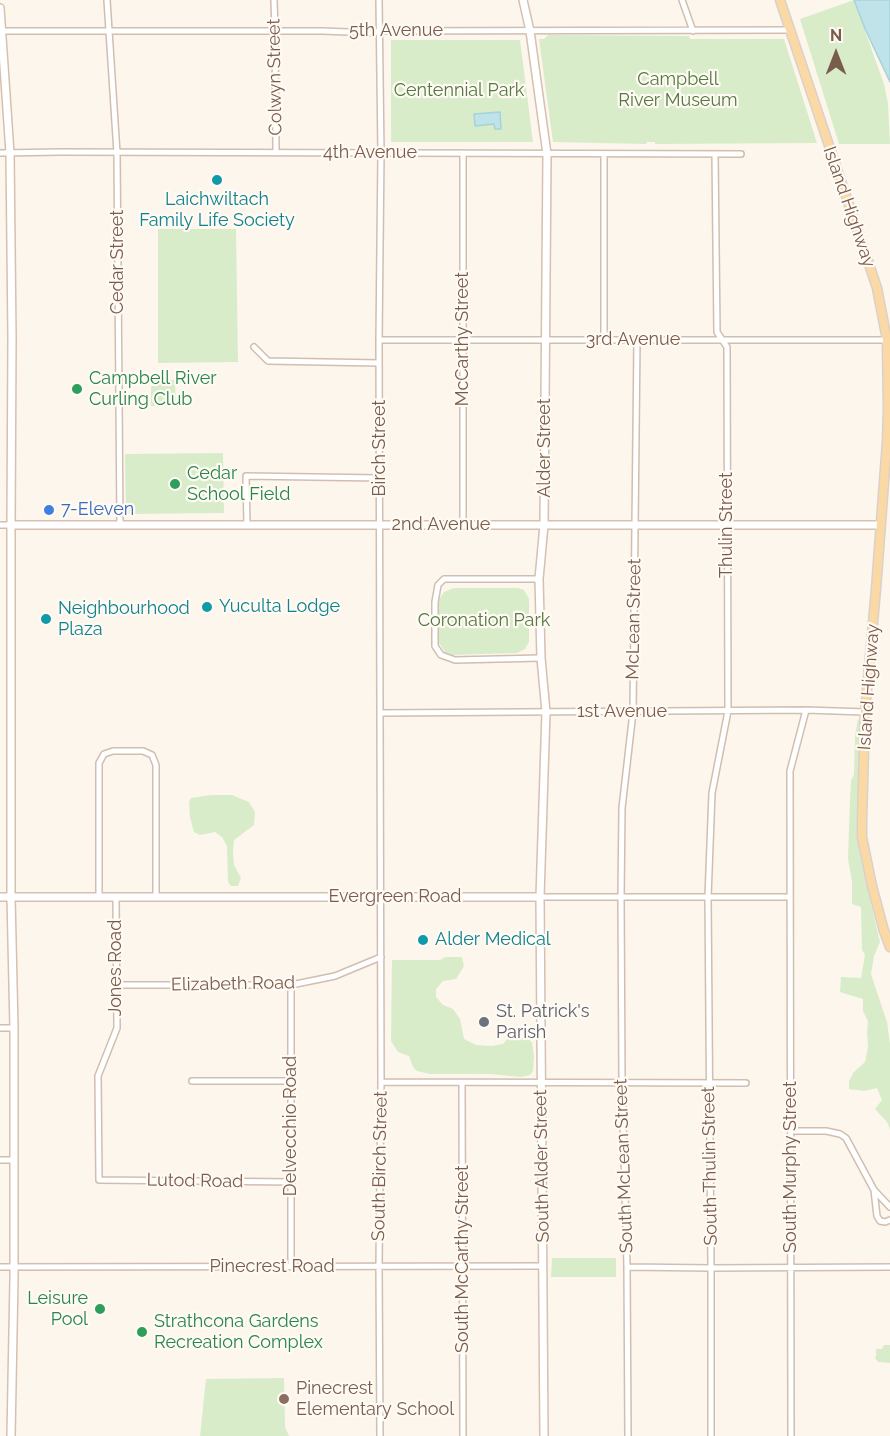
<!DOCTYPE html>
<style>
body{margin:0}
#map{position:relative;width:890px;height:1436px;overflow:hidden;background:#fdf6ec;font-family:Raleway,sans-serif}
canvas{display:block}
.north{position:absolute;left:806px;top:24px;width:60px;height:60px;-webkit-text-stroke:4px #fffaf3;paint-order:stroke;rotate:0deg;font-size:16px;font-weight:700;line-height:24px;text-align:center;color:#7a5c4d}
.north::after{content:'';display:block;margin:auto;width:21px;height:27px;background:#7a5c4d;clip-path:polygon(50% 0,100% 100%,50% 72%,0 100%)}
</style>
<div id="map">
<canvas width="890" height="1436"></canvas>
<div class="north">N</div>
</div>
<script>
const g = document.querySelector('canvas').getContext('2d');
g.lineJoin = 'round';
function fill(path, color) { g.fillStyle = color; g.fill(path, 'evenodd'); }
const shape = rows => new Path2D(rows.map(r => 'M' + r).join(''));
function stroke(path, color, width, dash) { g.strokeStyle = color; g.lineWidth = width; g.lineCap = dash ? 'butt' : 'round'; g.setLineDash(dash || []); g.stroke(path); }
function write(font, color, halo, rows, align = 'center') {
  g.font = font + ' Raleway,sans-serif'; g.lineWidth = 4.5; g.setLineDash([]); g.textBaseline = 'middle'; g.strokeStyle = halo; g.fillStyle = color; for (const [text, x, y, turn = 0] of rows) {
    g.save(); g.translate(x, y); g.rotate((+turn || 0) * Math.PI / 180); g.textAlign = isNaN(turn) ? turn : align; if (halo) g.strokeText(text, 0, 0); g.fillText(text, 0, 0); g.restore();
  }
}
const green = shape([
 [854,0,856,0,869,30,865,31,884,84,888,104,890,144,839,144,800,19],
 [548,35,689,36,690,39,784,39,817,143,655,144,655,142,647,142,646,144,553,142,539,39,544,39],
 [391,40,520,40,533,142,391,142],
 [158,229,236,229,238,362,158,363],
 [159,380,175,380,176,406,151,406,151,387],
 [223,453,224,513,126,514,125,454],
 [454,588,518,588,524,590,529,599,529,642,525,649,517,653,451,655,445,652,439,643,439,600,444,592],
 [858,719,859,720,861,723,859,751,858,831,866,882,880,942,874,956,871,974,887,1022,890,1045,890,1129,887,1122,875,1109,882,1100,877,1088,864,1091,849,1089,849,1081,854,1072,865,1062,868,1047,867,1033,868,1021,863,1011,863,999,840,992,841,977,861,978,865,955,862,950,861,907,852,904,852,881,848,859,850,800,851,781,854,774,855,735],
 [211,795,232,795,249,802,255,812,254,825,234,840,233,853,234,865,241,878,238,886,231,886,228,882,227,846,222,837,215,832,200,835,194,832,190,817,189,802,191,798],
 [445,957,462,957,464,966,456,979,443,981,436,989,436,997,443,1005,453,1009,460,1019,464,1039,476,1045,492,1046,503,1044,508,1038,526,1037,532,1042,534,1056,533,1071,530,1075,521,1077,490,1074,430,1074,417,1071,413,1067,409,1056,398,1052,391,1041,392,960,440,960],
 [552,1258,616,1258,616,1277,551,1277],
 [884,1345,890,1345,890,1363,878,1362,875,1358,876,1356,876,1349,882,1349],
 [284,1378,285,1427,289,1436,200,1436,206,1379]
]);
const water = shape([
 [854,0,890,0,890,82,866,31,854,0],
 [500,112,501,129,495,129,494,124,475,126,474,114,500,112]
]);
const street = shape([
 [107,0,117,153,120,524],
 [274,0,275,31,276,153],
 [379,0,381,153,379,340,381,1082,379,1266,380,1436],
 [682,0,693,31],
 [0,31,323,31,372,33,380,31,790,30],
 [0,153,61,152,741,154],
 [604,154,604,340],
 [379,340,887,340],
 [254,347,268,361,379,363],
 [0,525,11,525],
 [247,525,246,476,380,478],
 [463,525,463,153],
 [539,579,444,579,438,585,435,602,435,646,441,655,455,660,541,658],
 [380,713,806,710,865,712],
 [99,897,99,763,104,754,113,751,143,751,152,755,156,765,156,897],
 [116,897,117,1028,98,1076,99,1180,292,1182],
 [540,897,790,897],
 [117,985,291,985,335,976,381,957],
 [291,985,291,1267],
 [0,1028,14,1028],
 [192,1081,291,1081],
 [381,1082,746,1083],
 [462,1083,463,1436],
 [791,1131,826,1131,840,1134,846,1138,874,1190,890,1207],
 [0,1160,14,1160],
 [874,1190,877,1216,880,1221,885,1222,890,1220],
 [0,1267,543,1266],
 [627,1267,711,1268,890,1267],
 [628,1436,627,1267,622,1083,621,897,622,808,633,712,637,340],
 [711,1436,711,1268,708,897,712,793,728,711,727,347,717,332,715,154],
 [791,1436,790,771,806,710]
]);
const secondary = shape([
 [523,0,530,31,547,154,544,525,539,579,541,658,546,712,540,897,544,1436],
 [0,8,10,153,12,338,11,525,11,897,14,1028,14,1279,11,1436],
 [11,525,881,525],
 [0,897,540,897]
]);
const primary = shape([
 [780,0,877,288,887,340,888,410,887,442,876,589,865,712,862,821,862,837,872,886,884,931,890,947]
]);
const markers = [
 [217,180,6,"#0f9aa8"],
 [77,389,6,"#2e9e5b"],
 [175,484,6,"#2e9e5b"],
 [49,510,6,"#3f7fe0"],
 [207,607,6,"#0f9aa8"],
 [46,619,6,"#0f9aa8"],
 [423,940,6,"#0f9aa8"],
 [484,1022,6,"#6b7280"],
 [100,1309,6,"#2e9e5b"],
 [142,1332,6,"#2e9e5b"],
 [284,1399,6,"#8d6e63"]
];
const streetNames = [
 ["5th Avenue",396,31],
 ["Colwyn Street",275,77,-91],
 ["4th Avenue",370,153],
 ["Island Highway",849,207,71],
 ["Cedar Street",118,262,-90],
 ["McCarthy Street",463,339,-90],
 ["3rd Avenue",633,340],
 ["Birch Street",380,448,-90],
 ["Alder Street",545,448,-90],
 ["2nd Avenue",441,525],
 ["Thulin Street",727,525,-90],
 ["McLean Street",634,619,-89],
 ["Island Highway",869,687,-86],
 ["1st Avenue",622,712],
 ["Evergreen Road",395,897],
 ["Jones Road",116,968,-90],
 ["Elizabeth Road",233,984,-1],
 ["Delvecchio Road",291,1126,-90],
 ["South Birch Street",380,1166,-89],
 ["South Alder Street",542,1166,-91],
 ["South McLean Street",624,1166,-92],
 ["South Thulin Street",710,1166,-91],
 ["South Murphy Street",791,1167,-90],
 ["Lutod Road",195,1181,1],
 ["South McCarthy Street",463,1259,-90],
 ["Pinecrest Road",272,1267]
];
const parkNames = [
 ["Campbell",678,80],
 ["River Museum",678,101],
 ["Centennial Park",459,91],
 ["Coronation Park",484,621]
];
const cultureNames = [
 ["Laichwiltach",217,200,"center"],
 ["Family Life Society",217,221,"center"],
 ["Yuculta Lodge",219,607],
 ["Neighbourhood",58,609],
 ["Plaza",58,630],
 ["Alder Medical",435,940]
];
const leisureNames = [
 ["Campbell River",89,379],
 ["Curling Club",89,400],
 ["Cedar",187,474],
 ["School Field",187,495],
 ["Leisure",88,1299,"right"],
 ["Pool",88,1320,"right"],
 ["Strathcona Gardens",154,1322],
 ["Recreation Complex",154,1343]
];
const shopNames = [
 ["7-Eleven",61,510]
];
const worshipNames = [
 ["St. Patrick's",496,1012],
 ["Parish",496,1033]
];
const educationNames = [
 ["Pinecrest",296,1389],
 ["Elementary School",296,1410]
];
fill(green, '#d8ecc9');
fill(water, '#bfe3e8');
stroke(water, '#a5d3da', 1.5);
stroke(street, '#d1beb0', 8);
stroke(secondary, '#d6c0b0', 10);
stroke(primary, '#dad1cd', 11);
stroke(street, '#fff', 5);
stroke(secondary, '#fff', 7);
stroke(primary, '#fbd9a5', 8);
for (const [x, y, r, color] of markers) { const dot = new Path2D(); dot.arc(x, y, r, 0, 2 * Math.PI); g.fillStyle = color; g.fill(dot); stroke(dot, '#fffaf3', 2); }
write('18px', '#7a5c4d', '#fffaf3', streetNames);
write('18px', '#537a41', '#fffaf3', parkNames);
write('18px', '#0d838f', '#fffaf3', cultureNames, 'left');
write('18px', '#27864d', '#fffaf3', leisureNames, 'left');
write('18px', '#366cbe', '#fffaf3', shopNames, 'left');
write('18px', '#5b616d', '#fffaf3', worshipNames, 'left');
write('18px', '#785e54', '#fffaf3', educationNames, 'left');
</script>
